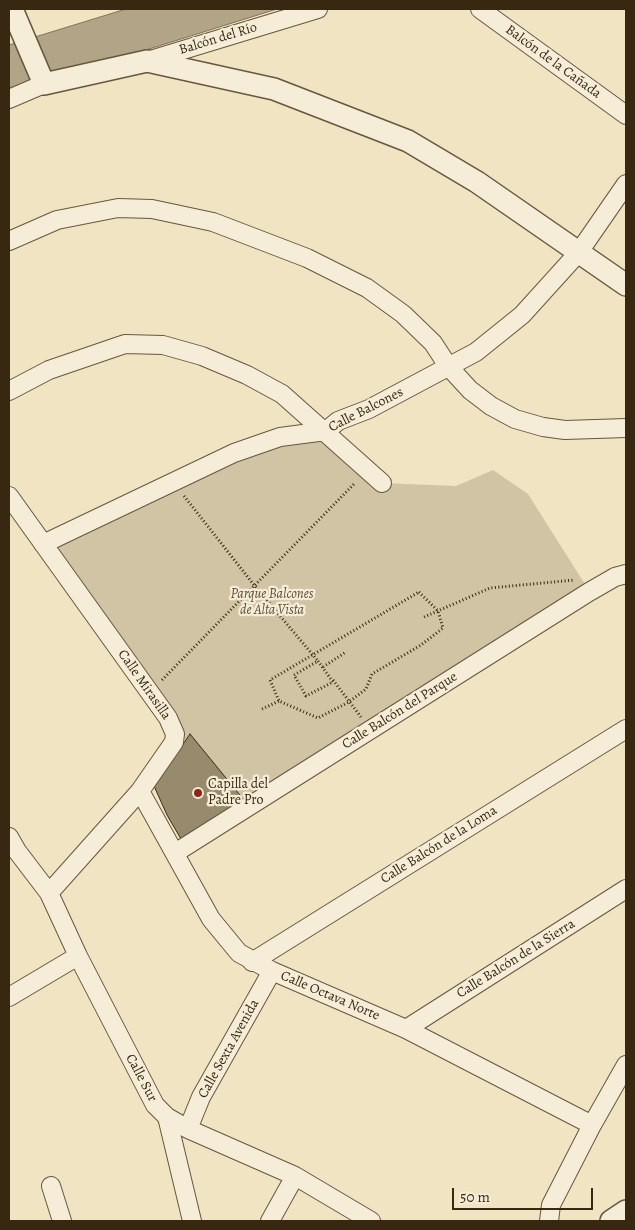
<!DOCTYPE html>
<meta charset="utf-8">
<style>
body{margin:0}
#map{position:relative;width:635px;height:1230px;overflow:hidden;background:#f0e4c2;font-family:Alegreya,serif}
canvas{display:block}
.frame{position:absolute;inset:0;border:10px solid #392811;pointer-events:none}
.scale{position:absolute;left:452px;top:1188px;width:141px;height:22px;box-sizing:border-box;border:2px solid #392811;border-top:0;padding-left:6px;font-size:15px;line-height:18px;white-space:nowrap;color:#392811;-webkit-text-stroke:4px #f5edd7;paint-order:stroke}
</style>
<div id="map">
<canvas width="635" height="1230"></canvas>
<div class="frame"></div>
<div class="scale">50 m</div>
</div>
<script>
const g = document.querySelector('canvas').getContext('2d');
g.lineJoin = 'round';
function fill(path, color) { g.fillStyle = color; g.fill(path, 'evenodd'); }
const shape = rows => new Path2D(rows.map(r => 'M' + r).join(''));
function stroke(path, color, width, dash) { g.strokeStyle = color; g.lineWidth = width; g.lineCap = dash ? 'butt' : 'round'; g.setLineDash(dash || []); g.stroke(path); }
function write(font, color, halo, rows, align = 'center') {
  g.font = font + ' Alegreya,serif'; g.lineWidth = 4.5; g.setLineDash([]); g.textBaseline = 'middle'; g.strokeStyle = halo; g.fillStyle = color; for (const [text, x, y, turn = 0] of rows) {
    g.save(); g.translate(x, y); g.rotate((+turn || 0) * Math.PI / 180); g.textAlign = isNaN(turn) ? turn : align; if (halo) g.strokeText(text, 0, 0); g.fillText(text, 0, 0); g.restore();
  }
}
const green = shape([
 [326,431,382,483,456,486,493,470,528,494,586,586,244,800,173,727,44,544,234,453]
]);
const water = shape([
 [126,9,277,9,117,59,9,88,9,45,126,9]
]);
const building = shape([
 [190,734,244,800,181,839,167,815,154,786,190,734]
]);
const path = shape([
 [184,496,254,585,318,661],
 [419,592,438,611,443,628,421,645,372,674,366,689,349,702,318,718,279,701,270,680,419,592],
 [424,617,490,588,574,580],
 [318,661,333,682,306,696,294,675,318,661],
 [323,667,346,652],
 [162,680,355,483],
 [333,680,361,717],
 [262,709,279,701]
]);
const minor = shape([
 [480,9,626,115],
 [147,61,318,9],
 [9,99,44,84],
 [9,241,57,220,118,208,152,209,213,222,307,258,367,288,403,314,433,343,448,366,470,390,491,406,515,419,543,427,565,430,626,428],
 [9,391,49,370,125,344,163,345,202,356,247,375,282,394,382,483],
 [9,496,168,718,175,734,174,742,140,791,49,893],
 [43,544,234,453,280,437,326,431,338,421,369,409,476,352,522,315,579,252,626,184],
 [140,791,211,919,239,953,272,971,406,1029,592,1125],
 [9,837,17,851,49,893,78,956,155,1105,167,1117,188,1129,295,1176,371,1221],
 [175,853,589,592,615,577,626,574],
 [252,962,626,729],
 [9,997,78,956],
 [406,1029,626,889],
 [167,1117,192,1221],
 [188,1129,201,1097,272,971],
 [51,1186,62,1221],
 [270,1221,295,1176],
 [549,1221,551,1205,592,1125,626,1065]
]);
const tertiary = shape([
 [12,9,44,84,147,61,274,89,408,141,477,182,626,285],
 [611,1221,626,1211]
]);
const markers = [
 [198,793,5,"#8f2418"]
];
const streetNames = [
 ["Balcón del Río",218,39,-17],
 ["Balcón de la Cañada",553,62,36],
 ["Calle Balcones",366,410,-27],
 ["Calle Mirasilla",144,685,55],
 ["Calle Balcón del Parque",400,711,-32],
 ["Calle Balcón de la Loma",439,845,-32],
 ["Calle Balcón de la Sierra",516,959,-32],
 ["Calle Octava Norte",330,996,23],
 ["Calle Sexta Avenida",229,1049,-61],
 ["Calle Sur",141,1078,62]
];
const parkNames = [
 ["Parque Balcones",272,595],
 ["de Alta Vista",272,611]
];
const poiNames = [
 ["Capilla del",208,785],
 ["Padre Pro",208,801]
];
fill(green, '#d1c4a4');
fill(water, '#b2a486');
stroke(water, '#827257', 1);
fill(building, '#988a6d');
stroke(building, '#392811', 1);
stroke(minor, '#67573d', 20);
stroke(tertiary, '#67573d', 24);
stroke(path, '#392811', 3, [1, 2.5]);
stroke(minor, '#f5edd7', 18);
stroke(tertiary, '#f5edd7', 21);
for (const [x, y, r, color] of markers) { const dot = new Path2D(); dot.arc(x, y, r, 0, 2 * Math.PI); g.fillStyle = color; g.fill(dot); stroke(dot, '#f5edd7', 2); }
write('14px', '#392811', '#f5edd7', streetNames);
write('italic 14px', '#5f4f36', '#f5edd7', parkNames);
write('14px', '#392811', '#f5edd7', poiNames, 'left');
</script>
